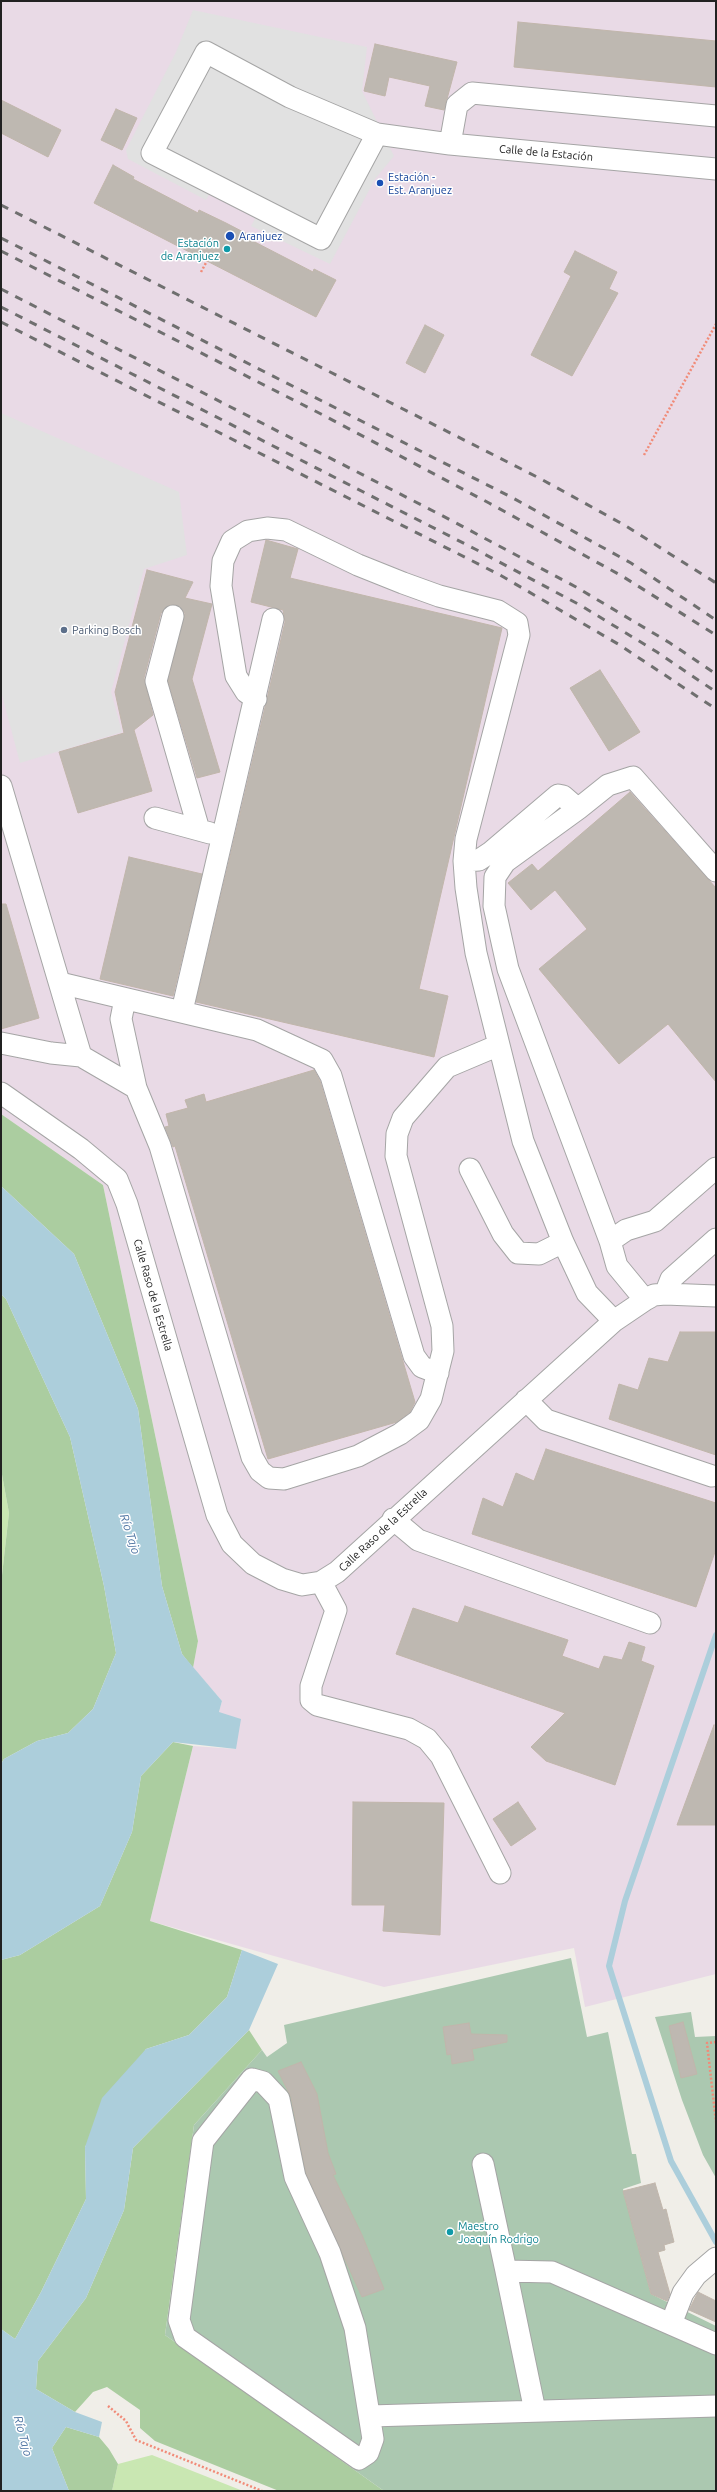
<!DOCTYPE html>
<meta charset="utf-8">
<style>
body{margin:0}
#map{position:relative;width:717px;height:2492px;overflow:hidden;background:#f0eee8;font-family:Ubuntu,sans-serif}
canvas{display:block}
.frame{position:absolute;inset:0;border:2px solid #212121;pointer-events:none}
</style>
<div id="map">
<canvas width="717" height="2492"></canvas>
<div class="frame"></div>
</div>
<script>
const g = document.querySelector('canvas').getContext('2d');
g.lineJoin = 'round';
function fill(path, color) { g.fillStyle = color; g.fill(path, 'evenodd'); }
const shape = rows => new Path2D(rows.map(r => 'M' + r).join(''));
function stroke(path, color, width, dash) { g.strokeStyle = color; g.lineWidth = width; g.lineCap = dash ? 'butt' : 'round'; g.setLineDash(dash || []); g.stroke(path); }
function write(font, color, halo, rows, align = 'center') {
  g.font = font + ' Ubuntu,sans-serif'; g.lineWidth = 3; g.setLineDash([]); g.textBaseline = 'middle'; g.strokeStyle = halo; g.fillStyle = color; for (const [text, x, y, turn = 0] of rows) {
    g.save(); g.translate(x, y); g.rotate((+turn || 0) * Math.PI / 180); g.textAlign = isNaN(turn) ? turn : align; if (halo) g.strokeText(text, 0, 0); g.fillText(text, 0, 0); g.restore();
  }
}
const industrial = shape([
 [1,1,716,1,716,1974,585,2007,574,1948,384,1987,150,1921,193,1746,236,1749,219,1712,222,1701,193,1668,198,1641,103,1185,1,1114]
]);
const grass = shape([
 [1,1469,9,1513,1,1584],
 [152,2455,243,2491,112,2491,118,2464]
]);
const forest = shape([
 [1,1114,103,1185,198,1641,193,1668,182,1654,162,1586,138,1409,74,1254,1,1186],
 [1,1294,6,1299,70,1437,104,1586,116,1653,93,1709,68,1733,37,1741,4,1759,1,1764,1,1584,9,1513,1,1469],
 [173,1742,193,1746,150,1921,242,1950,227,1997,189,2035,146,2049,85,2147,86,2199,41,2292,15,2339,1,2329,1,1960,20,1955,100,1906,132,1832,141,1776],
 [249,2030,262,2050,194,2125,165,2335,384,2491,279,2491,155,2441,140,2428,140,2410,107,2387,93,2392,75,2412,36,2389,38,2361,86,2298,124,2210,133,2148],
 [66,2427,99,2437,109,2449,118,2464,112,2491,69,2491,52,2448]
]);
const cemetery = shape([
 [571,1958,587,2037,608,2032,632,2154,636,2154,641,2183,623,2189,651,2294,716,2326,716,2491,384,2491,165,2335,194,2125,262,2050,267,2057,287,2043,284,2025],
 [691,2012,695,2037,716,2036,716,2178,703,2155,682,2100,655,2017]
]);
const parking = shape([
 [193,10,367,47,362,91,394,156,375,179,330,264,251,226,256,217,210,193,206,200,128,159,126,150,176,52],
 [1,413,179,492,187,555,144,569,111,692,122,732,20,763,1,691]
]);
const water = shape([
 [1,1186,74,1254,138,1409,162,1586,182,1654,222,1701,219,1712,241,1719,236,1749,173,1742,141,1776,132,1832,100,1906,20,1955,1,1960,1,1764,4,1759,37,1741,68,1733,93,1709,116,1653,104,1586,70,1437,6,1299,1,1294],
 [242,1950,278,1964,249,2030,133,2148,124,2210,86,2298,38,2361,36,2389,75,2412,102,2422,99,2437,66,2427,52,2448,69,2491,1,2491,1,2329,15,2339,41,2292,86,2199,85,2147,102,2098,146,2049,189,2035,227,1997]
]);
const stream = shape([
 [716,1635,625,1901,609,1966,671,2161,716,2242]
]);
const building = shape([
 [518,22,716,41,716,87,514,67,518,22],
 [375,44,457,62,444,110,425,106,430,86,389,77,385,96,364,91,375,44],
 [1,100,61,130,48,157,1,133,1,100],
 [116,109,137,118,122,150,101,140,116,109],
 [113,165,134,177,133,179,198,213,199,210,226,223,249,235,247,238,313,272,314,269,336,280,316,317,94,203,113,165],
 [575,251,617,272,609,289,618,293,572,376,531,355,571,276,564,272,575,251],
 [425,325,444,335,425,373,406,363,425,325],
 [266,540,298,549,290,578,502,628,419,989,448,996,434,1057,196,1002,285,622,283,610,251,602,266,540],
 [147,570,193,582,185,598,212,604,192,679,220,772,197,778,168,681,185,613,176,605,169,605,161,613,144,678,153,715,134,730,152,791,78,813,59,752,124,733,115,692,147,570],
 [600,670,640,732,609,751,570,688,600,670],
 [630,792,716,888,716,1082,668,1024,619,1064,539,969,587,929,555,890,531,910,508,883,532,864,538,871,630,792],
 [129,857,202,874,173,996,100,979,129,857],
 [1,904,6,904,39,1018,1,1029,1,904],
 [314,1070,320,1081,415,1402,410,1412,397,1422,268,1459,175,1146,173,1147,165,1127,169,1126,166,1114,188,1108,185,1100,204,1094,206,1102,314,1070],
 [680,1332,716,1332,716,1455,609,1419,619,1384,638,1390,649,1358,668,1362,680,1332],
 [546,1449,716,1503,716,1549,696,1607,472,1534,483,1498,503,1507,516,1473,534,1481,546,1449],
 [465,1606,568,1640,562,1656,599,1669,604,1656,622,1660,629,1642,645,1647,641,1661,654,1666,615,1785,546,1761,531,1747,565,1713,396,1654,413,1608,458,1623,465,1606],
 [714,1725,716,1825,677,1825,714,1725],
 [353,1802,444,1803,440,1935,383,1931,385,1905,352,1905,353,1802],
 [518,1802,536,1829,511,1846,493,1819,518,1802],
 [683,2022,697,2074,681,2078,669,2026,683,2022],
 [469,2023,471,2034,507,2035,507,2042,472,2049,474,2060,452,2064,451,2054,447,2055,443,2027,469,2023],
 [301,2062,317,2094,328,2153,336,2174,333,2175,362,2235,384,2289,362,2297,306,2173,291,2097,278,2071,301,2062],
 [655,2183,663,2210,666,2209,674,2242,664,2245,665,2250,658,2252,670,2294,667,2301,651,2294,623,2191,655,2183],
 [698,2292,716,2301,716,2322,689,2310,698,2292]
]);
const path = shape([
 [201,272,207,261],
 [644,455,716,324],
 [716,2042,707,2043,716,2122],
 [108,2406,126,2421,136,2440,262,2491]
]);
const minor = shape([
 [377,134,321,239,152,153,206,52,290,97,377,134,450,144,716,169],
 [450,144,457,105,472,93,716,116],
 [173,616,156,681,199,830],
 [256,699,246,692,236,676,221,586,223,561,232,541,248,531,267,528,286,530,358,565,403,583,439,596,498,611,517,623,519,635,466,839,464,861,466,888,476,953,523,1141,563,1242,587,1293,614,1321],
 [1,786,81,1056],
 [578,809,608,785,633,777,716,871],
 [155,818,210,833],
 [464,861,479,860,491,852,558,795,563,796,578,809,505,862,495,877,494,906,508,969,610,1241,617,1266,645,1300],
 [60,983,257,1030,322,1060,331,1076,414,1356,422,1367,438,1373],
 [125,999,121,1019,136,1088,160,1146,252,1457,260,1471,269,1478,284,1479,358,1456,400,1434,419,1420,431,1399,443,1351,442,1326,396,1156,397,1134,403,1118,447,1067,499,1045],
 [182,1011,273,619],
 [1,1043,51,1053,81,1056,136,1088],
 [1,1093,81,1149,117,1179,127,1204,217,1515,232,1544,253,1564,282,1579,302,1585,321,1582,337,1572,614,1321,645,1300,654,1295,665,1294,671,1279,716,1239],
 [470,1169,503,1234,518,1253,539,1254,563,1242],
 [610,1241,626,1230,655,1221,716,1168],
 [665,1294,716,1296],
 [526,1400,546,1420,712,1476],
 [393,1519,418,1540,650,1623],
 [321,1582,336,1610,311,1686,311,1700,317,1705,409,1729,427,1739,441,1756,500,1873],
 [252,2079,263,2082,279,2099,295,2177,330,2253,355,2328,373,2439,368,2453,359,2459,185,2337,179,2320,203,2141,252,2079],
 [483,2164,506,2271],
 [671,2324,683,2293,696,2275,716,2258],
 [535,2411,506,2271,552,2272,716,2344],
 [370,2416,716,2406]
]);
const rail = shape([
 [1,205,541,479,626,526,716,583],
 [1,238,511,497,631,563,716,620],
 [1,251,321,414,489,503,622,576,716,635],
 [1,289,441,515,576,587,670,643,716,674],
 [1,307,475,549,580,605,657,652,716,692],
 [1,322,500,575,618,644,716,709]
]);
const markers = [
 [380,183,4,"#1a4fb4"],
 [230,236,5,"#1a4fb4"],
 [227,249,4,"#0f9aa8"],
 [64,630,4,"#5c6f8a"],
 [450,2232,4,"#0f9aa8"]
];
const streetNames = [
 ["Calle de la Estación",546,153,5],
 ["Calle Raso de la Estrella",153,1295,74],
 ["Calle Raso de la Estrella",383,1530,-43]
];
const transitNames = [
 ["Estación -",388,177],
 ["Est. Aranjuez",388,190],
 ["Aranjuez",239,236]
];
const cultureNames = [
 ["Estación",219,243],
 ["de Aranjuez",219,256],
 ["Maestro",458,2226,"left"],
 ["Joaquín Rodrigo",458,2239,"left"]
];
const serviceNames = [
 ["Parking Bosch",72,630]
];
const waterNames = [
 ["Río Tajo",130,1534,72],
 ["Río Tajo",23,2436,75]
];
fill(industrial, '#e9dae6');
fill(grass, '#c9e7b2');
fill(forest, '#abcda0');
fill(cemetery, '#abc8b0');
fill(parking, '#e1e1e1');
fill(water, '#accedb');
stroke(stream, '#accedb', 6);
fill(building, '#beb8b1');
stroke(building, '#c1b6ab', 1);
stroke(minor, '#a5a5a5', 23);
stroke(path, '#f18b78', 2.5, [2, 2]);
stroke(minor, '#fff', 21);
stroke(rail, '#6f6f6f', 3, [8, 8]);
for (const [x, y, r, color] of markers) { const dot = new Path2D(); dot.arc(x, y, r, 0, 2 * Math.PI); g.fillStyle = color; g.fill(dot); stroke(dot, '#fff', 1.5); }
write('11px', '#212121', '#fff', streetNames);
write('11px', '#164399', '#fff', transitNames, 'left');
write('11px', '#0d838f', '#fff', cultureNames, 'right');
write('11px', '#4e5e75', '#fff', serviceNames, 'left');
write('italic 12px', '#4f75a3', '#fff', waterNames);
</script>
